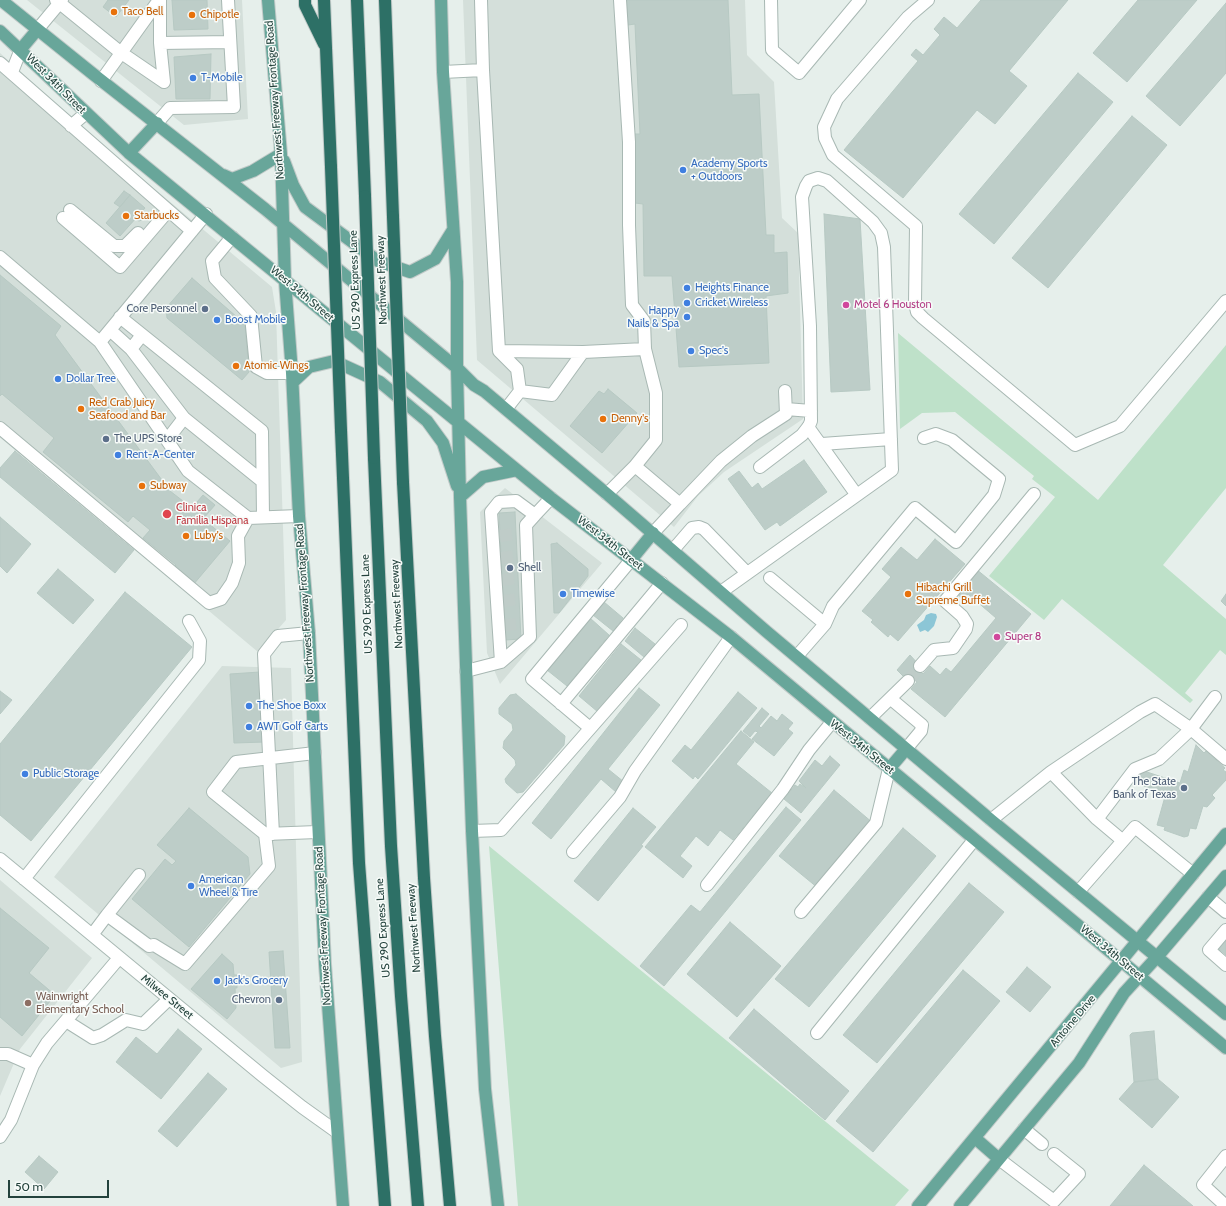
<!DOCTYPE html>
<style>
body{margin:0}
#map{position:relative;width:1226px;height:1206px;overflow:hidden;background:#e6efeb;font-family:Cabin,sans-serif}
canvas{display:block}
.scale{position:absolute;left:8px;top:1180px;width:101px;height:18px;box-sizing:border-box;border:2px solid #23423c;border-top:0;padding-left:5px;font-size:12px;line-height:14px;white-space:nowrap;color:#23423c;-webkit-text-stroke:3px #f7fbf9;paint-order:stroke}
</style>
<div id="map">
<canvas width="1226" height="1206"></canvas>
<div class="scale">50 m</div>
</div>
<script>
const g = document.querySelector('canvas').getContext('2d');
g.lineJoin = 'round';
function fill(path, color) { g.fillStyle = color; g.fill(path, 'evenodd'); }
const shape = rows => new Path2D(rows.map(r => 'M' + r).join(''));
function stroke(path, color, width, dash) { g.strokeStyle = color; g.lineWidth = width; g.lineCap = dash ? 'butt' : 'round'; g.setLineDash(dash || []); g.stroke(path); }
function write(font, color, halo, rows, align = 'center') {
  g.font = font + ' Cabin,sans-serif'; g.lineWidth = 3; g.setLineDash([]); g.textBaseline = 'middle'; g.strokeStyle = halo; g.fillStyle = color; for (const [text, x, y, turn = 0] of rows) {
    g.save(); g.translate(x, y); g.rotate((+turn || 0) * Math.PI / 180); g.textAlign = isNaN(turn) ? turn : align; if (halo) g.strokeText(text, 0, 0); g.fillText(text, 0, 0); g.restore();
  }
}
const built = shape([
 [27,0,242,0,248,119,184,125],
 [463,0,745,0,747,55,774,82,782,218,798,233,803,419,724,472,698,496,674,527,477,360],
 [0,53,102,145,272,287,276,312,286,620,258,652,0,436],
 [505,488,602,563,500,684,487,653,480,512],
 [222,666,291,668,302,1062,281,1068,54,877],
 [0,880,92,958,20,1049,0,1096]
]);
const green = shape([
 [898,333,1098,500,1226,345,1226,488,1163,565,1226,619,1226,655,1220,650,1185,693,1193,700,1190,703,1062,599,1044,620,989,576,1055,497,1032,479,1034,476,955,412,922,413,900,429],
 [489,846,909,1190,895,1206,518,1206]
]);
const water = shape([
 [931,613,936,614,937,617,934,626,928,632,925,630,920,632,917,625,924,620,926,615]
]);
const building = shape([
 [108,0,129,0,116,17,103,7,108,0],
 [172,0,207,0,208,29,174,30,172,0],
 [626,0,728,0,732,95,759,94,766,235,774,235,774,253,787,252,788,293,766,296,769,363,679,367,672,276,644,276,643,204,635,203,632,134,640,134,635,24,628,25,626,0],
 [981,0,1068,0,1009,71,1027,86,995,124,977,110,903,198,844,150,918,61,911,55,916,49,923,55,940,35,934,29,944,17,957,28,981,0],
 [1138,0,1197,0,1127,82,1093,53,1138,0],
 [1226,3,1226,73,1180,126,1146,96,1226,3],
 [211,54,210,99,176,99,174,57,211,54],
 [1078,73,1113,102,994,244,959,214,1078,73],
 [1132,116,1167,145,1048,288,1012,258,1132,116],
 [124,191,130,195,120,207,114,203,124,191],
 [130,195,145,208,120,236,106,223,130,195],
 [824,214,860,219,870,390,831,392,824,214],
 '136 218a3 3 0 1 1 6 0a3 3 0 1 1-6 0Z',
 [0,275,61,326,55,335,170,491,192,508,203,495,215,505,203,519,230,541,193,585,174,567,176,565,143,538,150,530,133,516,128,522,43,452,54,438,2,394,0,396,0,275],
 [192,278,245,324,249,372,242,380,167,318,166,308,192,278],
 [608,389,637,413,602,453,570,426,599,391,604,394,608,389],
 [15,451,134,550,115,573,0,477,0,468,15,451],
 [804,460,827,492,780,526,777,522,765,530,728,479,739,471,752,488,758,483,762,489,804,460],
 [515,512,521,639,505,640,499,513,515,512],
 [0,517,31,544,7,573,0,566,0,517],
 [935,539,965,564,898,641,890,634,888,637,871,622,873,620,862,611,891,577,882,569,901,547,917,560,935,539],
 [557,543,588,569,588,576,559,613,554,613,551,544,557,543],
 [58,569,94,600,73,624,37,593,58,569],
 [976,569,1031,614,945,717,911,689,917,682,914,679,912,682,908,681,897,670,910,655,920,666,921,672,923,674,930,666,940,675,946,668,951,672,996,618,968,594,963,599,956,593,976,569],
 [125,592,192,647,31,841,0,815,0,744,125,592],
 [1226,594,1226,606,1221,601,1226,594],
 [604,602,623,618,613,631,593,615,604,602],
 [590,618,609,635,567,686,547,670,590,618],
 [635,628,655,644,644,657,625,641,635,628],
 [621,644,641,660,598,712,579,696,621,644],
 [260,672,265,742,234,743,230,674,260,672],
 [639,688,660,705,608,769,624,782,616,792,601,779,551,839,532,823,639,688],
 [0,691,12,700,0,714,0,691],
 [738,692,757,708,698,779,695,776,693,779,672,761,685,745,691,750,738,692],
 [516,694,565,736,564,745,523,792,517,793,506,783,505,779,516,765,515,760,503,748,504,741,513,730,512,724,499,714,499,708,510,695,516,694],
 [762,708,769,714,759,726,761,728,771,716,777,721,782,714,793,723,788,729,793,733,774,756,752,739,758,732,755,731,750,737,743,731,762,708],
 [741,731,754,742,736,764,772,793,733,840,720,830,708,846,696,836,680,856,692,866,683,878,645,847,741,731],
 [1196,745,1204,753,1206,751,1225,768,1223,770,1226,772,1226,780,1212,795,1215,798,1207,807,1203,806,1196,829,1190,828,1188,836,1184,837,1164,830,1165,827,1157,825,1166,793,1128,781,1138,769,1180,783,1184,770,1188,772,1196,745],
 [830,756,840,765,801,813,784,799,795,785,798,787,800,784,806,788,799,781,815,760,822,766,830,756],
 [834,790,873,823,818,888,779,856,834,790],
 [786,807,801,820,664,986,640,966,691,905,700,912,786,807],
 [189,808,248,857,250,874,189,947,132,899,165,859,172,865,176,861,157,845,189,808],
 [633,808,656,827,641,845,643,846,598,901,574,881,633,808],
 [903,828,936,856,809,1007,775,979,903,828],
 [969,883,1004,912,877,1063,843,1035,969,883],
 [0,908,49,948,29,973,55,995,22,1036,0,1017,0,908],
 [730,922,781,966,737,1017,687,974,730,922],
 [1226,941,1226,955,1219,949,1226,941],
 [283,951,290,1048,275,1048,269,952,283,951],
 [222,954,233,964,234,975,237,975,237,988,235,988,236,1008,227,1019,191,989,222,954],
 [1027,967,1051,987,1030,1012,1006,992,1027,967],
 [963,970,1000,1001,873,1152,836,1121,963,970],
 [754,1009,849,1091,825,1120,729,1038,754,1009],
 [178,1029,202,1049,161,1099,116,1062,136,1037,157,1054,178,1029],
 [1154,1031,1158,1079,1134,1082,1130,1035,1132,1033,1154,1031],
 [208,1073,227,1089,177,1147,158,1131,208,1073],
 [1158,1079,1179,1097,1152,1128,1119,1099,1134,1082,1158,1079],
 [39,1156,58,1172,44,1189,25,1172,39,1156],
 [1144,1165,1193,1206,1110,1206,1144,1165]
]);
const minorTunnel = shape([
 [500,536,516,534],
 [501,558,517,556],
 [502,580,518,578],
 [503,601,519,599],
 [504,625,519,624],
 [908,681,920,666]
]);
const minor = shape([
 [56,0,120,52,164,82],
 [160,0,160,43,164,82],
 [481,0,483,70],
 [620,0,629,142,629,225,632,305,644,321,645,349,656,393,656,440,635,466],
 [771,0,772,50,799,73,860,0],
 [928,0,908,17,837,99,824,127,825,138,833,155,916,226,915,303,917,312,923,318,1075,445,1120,426,1226,301],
 [37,30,62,0],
 [160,43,230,42],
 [0,63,192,231],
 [12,72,21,49],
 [443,72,483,70,499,351,517,369,520,391,506,409],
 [101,81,159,0],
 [157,123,170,108,234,107,228,0],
 [71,126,86,113],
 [70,210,114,246,125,246,138,233],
 [63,218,120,267,168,211],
 [232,237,212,261,215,278,251,316,256,367,267,373,292,373],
 [0,257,100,342,188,471,248,518,299,516],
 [120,317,262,431,263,517],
 [110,330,131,349],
 [142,335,131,349,184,418,167,440],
 [100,342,206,214],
 [499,351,583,352,552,395,520,391],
 [583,352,645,349],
 [786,409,811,411],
 [184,418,262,481],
 [808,427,856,494],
 [0,428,209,603,221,599,232,583,239,563,238,536,248,518],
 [822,444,891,439],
 [607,494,635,466,680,504,653,533],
 [680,504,721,461,752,436,786,414,785,391],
 [673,550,692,528,699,527,704,529,747,573],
 [770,578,825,624],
 [721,592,892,470,884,247,881,233,873,222,827,181,818,178,809,181,806,186,802,197,810,326,811,421,809,426,802,435,760,467],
 [797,656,825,624,833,606,915,508,956,542,994,495,999,479,952,440,936,434,924,438],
 [501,662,491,512,499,502,516,501,535,515,551,498],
 [920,666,934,650,953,648,966,629,967,624,962,616,945,601,1034,494],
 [466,671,501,662,530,637,526,525,535,515],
 [891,699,922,725,921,731,906,749],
 [561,704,662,583],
 [870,718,908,681],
 [590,728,532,679,631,560],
 [1051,772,1097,819,1122,840],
 [1097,819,1135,769,1159,759,1191,729,1215,697],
 [991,820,1051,772,1140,712,1155,704,1191,729,1226,759],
 [472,831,501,830,681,625],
 [266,834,317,832],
 [273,834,264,654,278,636,309,633],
 [573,852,620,797,635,771,731,637],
 [0,859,263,1076,302,1107,337,1132],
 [24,879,199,660,200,641,189,621],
 [707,885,783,789,809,750,832,722],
 [1078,892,1135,827,1193,874],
 [1208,897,1226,912],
 [801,912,876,823,889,769],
 [107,915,139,875],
 [1226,930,1209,950,1226,965],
 [92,935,107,915,149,946,154,945,185,964,269,866,265,834,213,792,236,762,315,753],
 [66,1021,93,1038,102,1035,126,1020,143,1024,169,999],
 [817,1033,974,840],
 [0,1054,8,1054,33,1065],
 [1024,1129,1042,1144],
 [0,1137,11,1120,33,1065,47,1043,119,958],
 [1226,1156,1203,1185,1226,1206],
 [999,1159,1054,1201,1079,1174,1054,1154]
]);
const major = shape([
 [1,0,93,74,265,209,457,368,474,385,484,391,607,494,767,632,991,820,1226,1014],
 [268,0,281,154,285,281,292,373,299,516,309,633,325,964,343,1206],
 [441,0,443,72,457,282,457,368,460,497,472,831,485,1089,498,1206],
 [0,31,129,153,551,498,731,637,1226,1048],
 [21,49,37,30],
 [129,153,157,123],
 [284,161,293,185,305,207,378,261,410,272,435,259,453,230],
 [223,175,232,179,253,171,281,154],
 [293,382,309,367,334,361,380,382,427,421,443,443,457,486],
 [460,497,483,477,517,470],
 [631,560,653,533],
 [889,769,906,749],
 [975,1138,999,1159],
 [918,1206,1226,834],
 [960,1206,1079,1063,1124,993,1157,957,1226,876]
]);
const highway = shape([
 [305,0,305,5,324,44],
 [324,0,331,167],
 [357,0,365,196],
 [385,0,393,217],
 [341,430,359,863,385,1206],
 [374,458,391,846,401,996,418,1206],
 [403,482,424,878,435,1036,450,1206]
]);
const highwayBridge = shape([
 [331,167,341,430],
 [365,196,374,458],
 [393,217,403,482]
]);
const markers = [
 [114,12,4,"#e8710a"],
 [192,15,4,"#e8710a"],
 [193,78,4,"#3f7fe0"],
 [683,170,4,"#3f7fe0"],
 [126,216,4,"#e8710a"],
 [687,288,4,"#3f7fe0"],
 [687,303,4,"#3f7fe0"],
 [846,305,4,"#d1479c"],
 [205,309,4,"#5c6f8a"],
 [687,317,4,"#3f7fe0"],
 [217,320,4,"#3f7fe0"],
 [691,351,4,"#3f7fe0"],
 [236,366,4,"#e8710a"],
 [58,379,4,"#3f7fe0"],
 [81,409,4,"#e8710a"],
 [603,419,4,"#e8710a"],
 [106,439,4,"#5c6f8a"],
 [118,455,4,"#3f7fe0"],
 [142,486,4,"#e8710a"],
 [167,514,5,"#e0444e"],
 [186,536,4,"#e8710a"],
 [510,568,4,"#5c6f8a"],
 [563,594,4,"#3f7fe0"],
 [908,594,4,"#e8710a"],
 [997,637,4,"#d1479c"],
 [249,706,4,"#3f7fe0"],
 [249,727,4,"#3f7fe0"],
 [25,774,4,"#3f7fe0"],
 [1184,788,4,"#5c6f8a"],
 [191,886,4,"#3f7fe0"],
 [217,981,4,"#3f7fe0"],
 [279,1000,4,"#5c6f8a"],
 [28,1003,4,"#8d6e63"]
];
const foodNames = [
 ["Taco Bell",122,12],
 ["Chipotle",200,15],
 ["Starbucks",134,216],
 ["Atomic Wings",244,366],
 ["Red Crab Juicy",89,403],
 ["Seafood and Bar",89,416],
 ["Denny's",611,419],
 ["Subway",150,486],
 ["Luby's",194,536],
 ["Hibachi Grill",916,588],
 ["Supreme Buffet",916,601]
];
const shopNames = [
 ["T-Mobile",201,78],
 ["Academy Sports",691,164],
 ["+ Outdoors",691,177],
 ["Heights Finance",695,288],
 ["Cricket Wireless",695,303],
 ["Happy",679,311,"right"],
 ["Nails & Spa",679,324,"right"],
 ["Boost Mobile",225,320],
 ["Spec's",699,351],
 ["Dollar Tree",66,379],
 ["Rent-A-Center",126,455],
 ["Timewise",571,594],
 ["The Shoe Boxx",257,706],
 ["AWT Golf Carts",257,727],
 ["Public Storage",33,774],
 ["American",199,880],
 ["Wheel & Tire",199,893],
 ["Jack's Grocery",225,981]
];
const streetNames = [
 ["West 34th Street",56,84,45],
 ["Northwest Freeway Frontage Road",275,100,-94],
 ["US 290 Express Lane",355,280,-92],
 ["Northwest Freeway",382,280,-92],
 ["West 34th Street",302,294,40],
 ["West 34th Street",610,543,38],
 ["Northwest Freeway Frontage Road",305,603,-94],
 ["US 290 Express Lane",367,604,-92],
 ["Northwest Freeway",397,604,-93],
 ["West 34th Street",862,747,39],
 ["Northwest Freeway Frontage Road",323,926,-93],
 ["US 290 Express Lane",383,928,-94],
 ["Northwest Freeway",414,928,-94],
 ["West 34th Street",1112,953,40],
 ["Milwee Street",167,997,39],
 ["Antoine Drive",1073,1021,-50]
];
const hotelNames = [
 ["Motel 6 Houston",854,305],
 ["Super 8",1005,637]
];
const serviceNames = [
 ["Core Personnel",197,309],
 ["The UPS Store",114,439,"left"],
 ["Shell",518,568,"left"],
 ["The State",1176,782],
 ["Bank of Texas",1176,795],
 ["Chevron",271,1000]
];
const healthNames = [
 ["Clinica",176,508],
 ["Familia Hispana",176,521]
];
const educationNames = [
 ["Wainwright",36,997],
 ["Elementary School",36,1010]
];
fill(built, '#d4dfda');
fill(green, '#bee1c9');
fill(water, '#8cc6d6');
fill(building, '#bdcdc8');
stroke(building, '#b7c9c3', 1);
stroke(minorTunnel, '#bfccc8', 12, [12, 6]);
stroke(minor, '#a8b8b3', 14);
stroke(major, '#c1cac8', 14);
stroke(highway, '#c1cac8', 14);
stroke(minor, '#fff', 12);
stroke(major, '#68a69a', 12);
stroke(highway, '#2d7066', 12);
stroke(highwayBridge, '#c1cac8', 14, []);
stroke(highwayBridge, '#2d7066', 12);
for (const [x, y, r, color] of markers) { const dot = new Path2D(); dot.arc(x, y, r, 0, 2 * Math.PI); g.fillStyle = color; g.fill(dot); stroke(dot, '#f7fbf9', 1.5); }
write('11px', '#c56008', '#f7fbf9', foodNames, 'left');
write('11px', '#366cbe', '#f7fbf9', shopNames, 'left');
write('11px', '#23423c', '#f7fbf9', streetNames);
write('11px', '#b23c85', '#f7fbf9', hotelNames, 'left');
write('11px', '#4e5e75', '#f7fbf9', serviceNames, 'right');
write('11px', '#be3a42', '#f7fbf9', healthNames, 'left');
write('11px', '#785e54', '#f7fbf9', educationNames, 'left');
</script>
